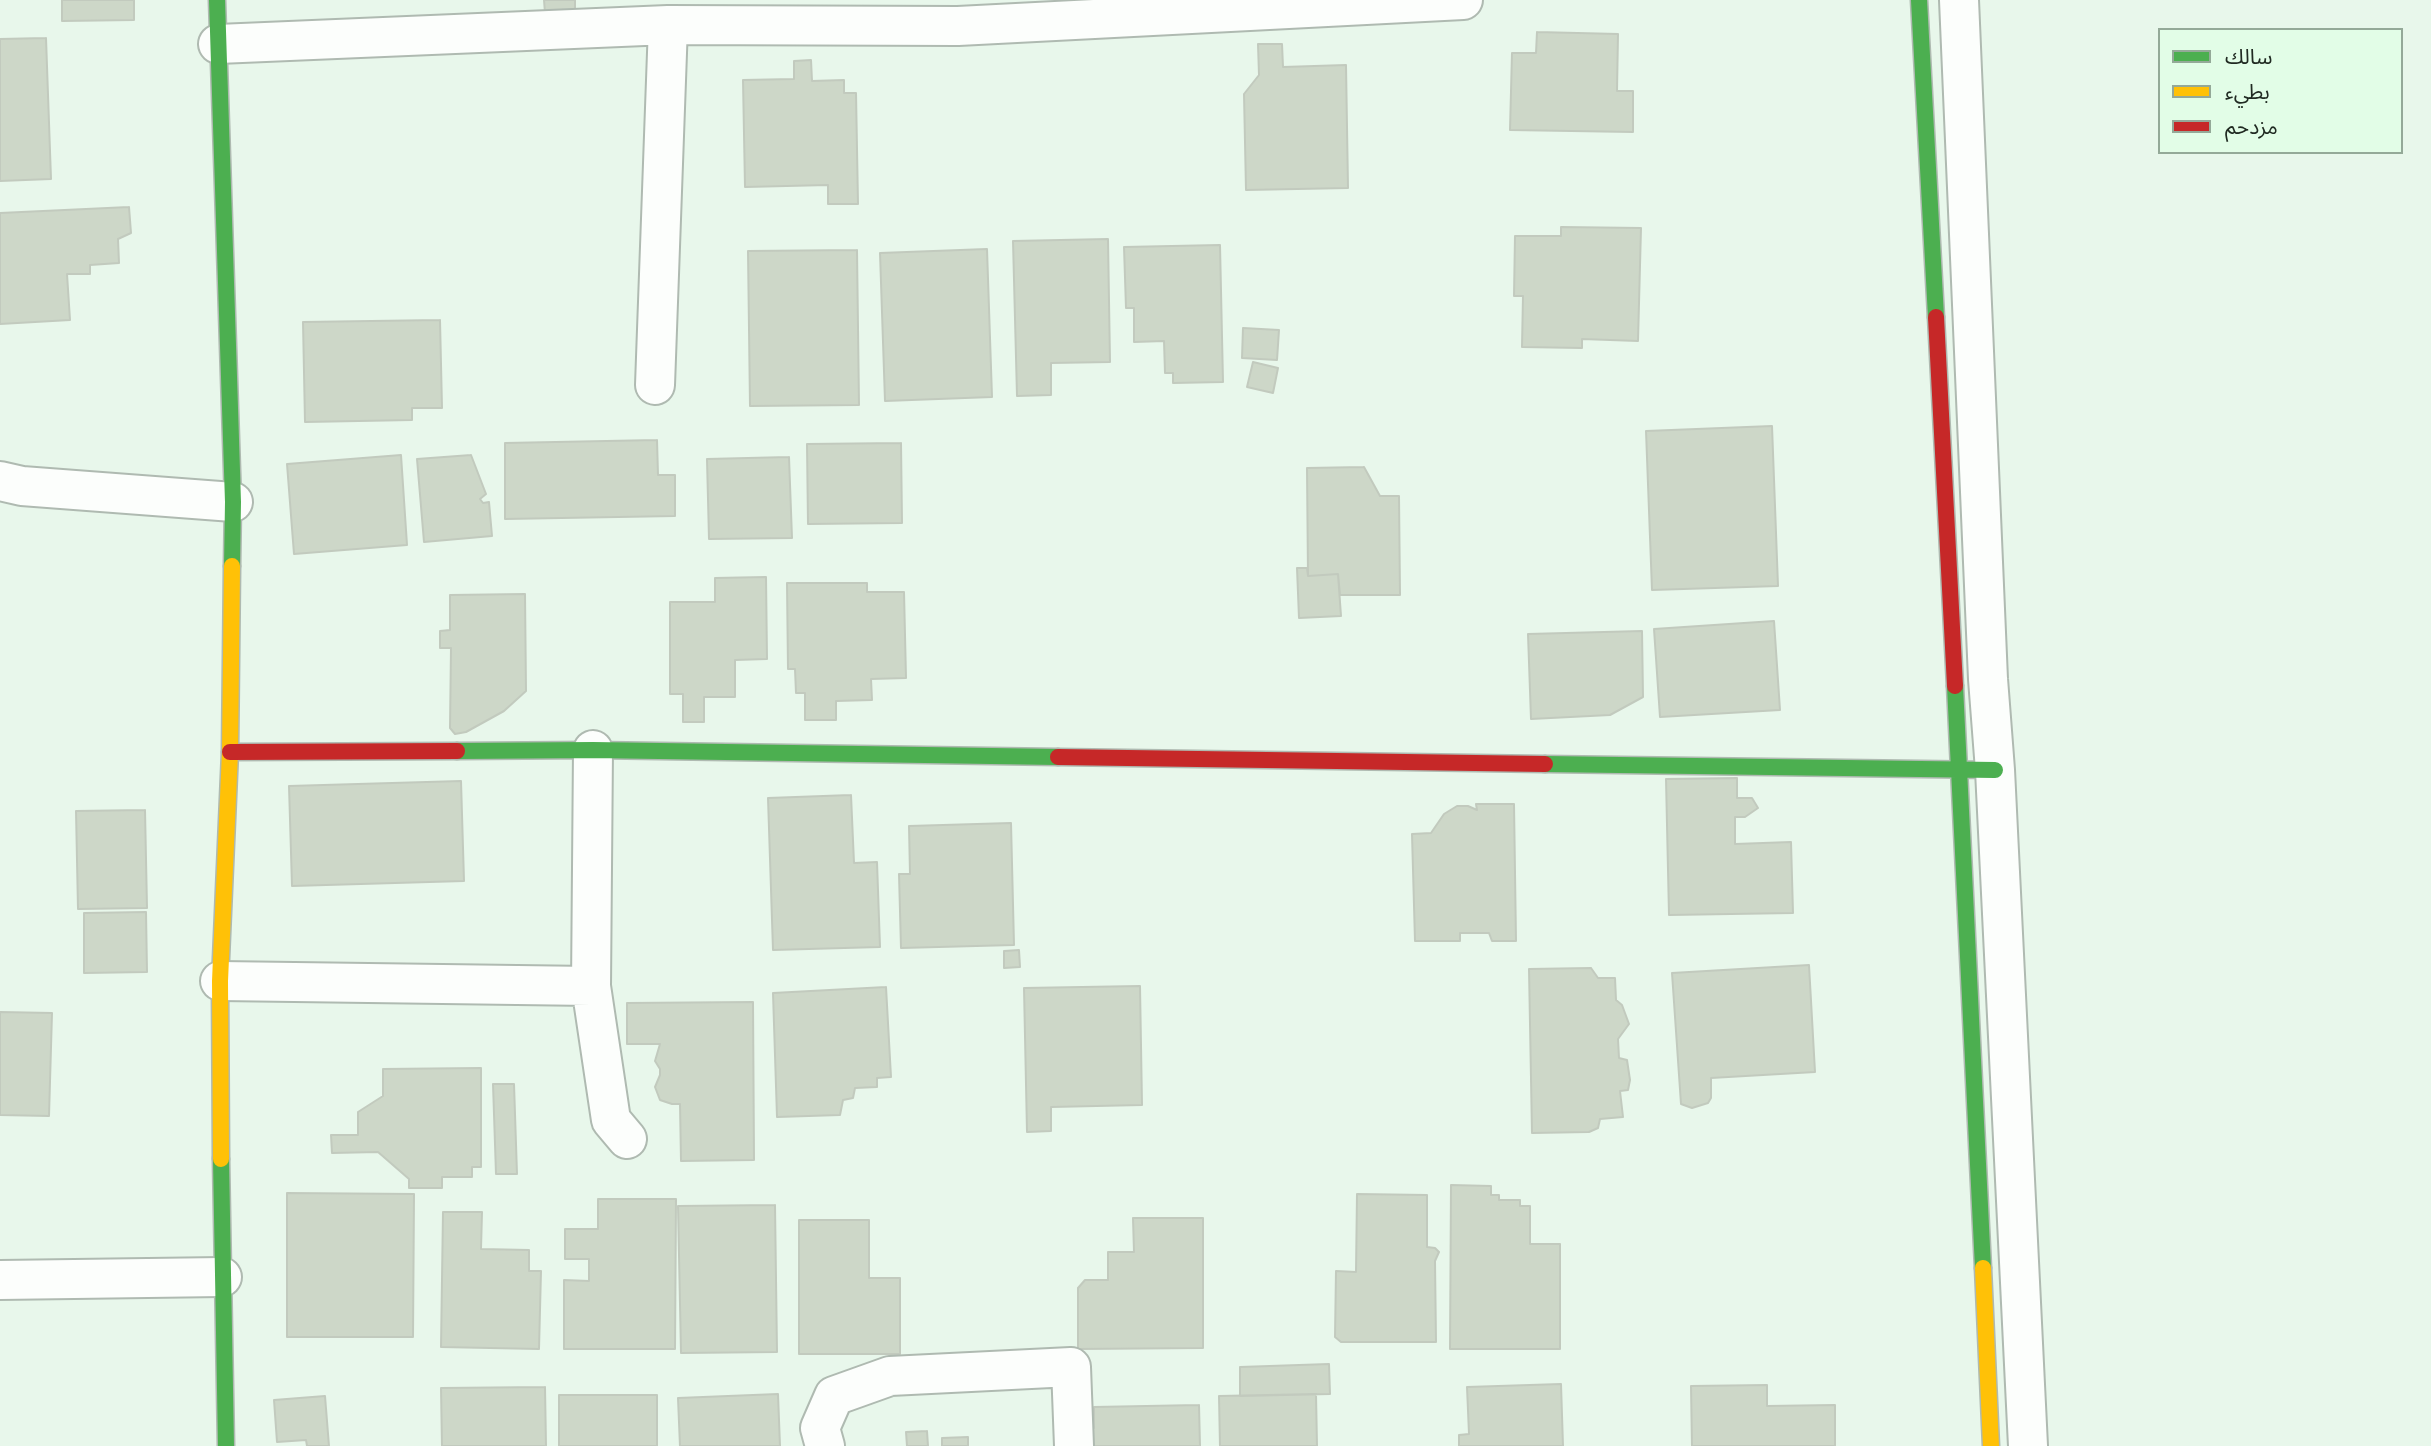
<!DOCTYPE html>
<meta charset="utf-8">
<style>
body{margin:0}
#map{position:relative;width:2431px;height:1446px;overflow:hidden;background:#e8f7eb;font-family:Raleway,"Noto Sans Arabic",sans-serif}
canvas{display:block}
.legend{position:absolute;left:2158px;top:28px;width:245px;height:126px;box-sizing:border-box;background:#e2fde7;border:2px solid #94a998;margin:0;padding:9px 12px;list-style:none;font-size:21px;color:#202a22}
.legend li{display:flex;align-items:center;gap:14px;height:35px}
.legend b{width:35px;border:2px solid #94a998}
</style>
<div id="map">
<canvas width="2431" height="1446"></canvas>
<ul class="legend">
<li><b style="height:9px;background:#4caf50"></b>سالك</li>
<li><b style="height:9px;background:#ffc107"></b>بطيء</li>
<li><b style="height:9px;background:#c62828"></b>مزدحم</li>
</ul>
</div>
<script>
const g = document.querySelector('canvas').getContext('2d');
g.lineJoin = 'round';
function fill(path, color) { g.fillStyle = color; g.fill(path, 'evenodd'); }
const shape = rows => new Path2D(rows.map(r => 'M' + r).join(''));
function stroke(path, color, width, dash) { g.strokeStyle = color; g.lineWidth = width; g.lineCap = dash ? 'butt' : 'round'; g.setLineDash(dash || []); g.stroke(path); }
const building = shape([
 [62,0,134,0,134,20,62,21,62,0],
 [544,0,575,0,575,12,545,13,544,0],
 [1537,32,1618,34,1617,91,1633,91,1633,132,1510,130,1512,53,1536,53,1537,32],
 [46,38,51,179,0,181,0,39,46,38],
 [1258,44,1282,44,1283,67,1346,65,1348,188,1246,190,1244,94,1259,75,1258,44],
 [811,60,812,81,844,80,844,93,856,93,858,204,828,204,828,185,745,187,743,80,794,79,794,61,811,60],
 [129,207,131,233,118,239,119,263,90,265,90,274,67,274,70,320,0,324,0,213,129,207],
 [1561,227,1641,228,1638,341,1582,339,1582,348,1522,347,1523,296,1514,296,1515,236,1561,236,1561,227],
 [1108,239,1110,362,1051,363,1051,395,1017,396,1013,241,1108,239],
 [1220,245,1223,382,1173,383,1173,373,1165,373,1164,341,1134,342,1134,308,1126,308,1124,247,1220,245],
 [987,249,992,397,885,401,880,253,987,249],
 [857,250,859,405,750,406,748,251,857,250],
 [440,320,442,408,412,408,412,420,305,422,303,322,440,320],
 [1243,328,1279,330,1277,360,1242,358,1243,328],
 [1253,362,1278,368,1273,393,1247,387,1253,362],
 [1772,426,1778,586,1652,590,1646,431,1772,426],
 [657,440,658,475,675,475,675,516,505,519,505,443,657,440],
 [901,443,902,523,808,524,807,444,901,443],
 [401,455,407,545,294,554,287,464,401,455],
 [471,455,486,494,480,499,483,503,489,502,492,536,424,542,417,459,471,455],
 [789,457,792,538,709,539,707,459,789,457],
 [1364,467,1380,496,1399,496,1400,595,1340,595,1338,574,1308,576,1307,468,1364,467],
 [1297,568,1307,568,1308,576,1338,574,1341,616,1299,618,1297,568],
 [766,577,767,659,735,660,735,697,704,697,704,722,683,722,683,694,670,694,670,602,715,602,715,578,766,577],
 [787,583,867,583,867,592,904,592,906,678,871,679,872,700,836,701,836,720,805,720,805,693,796,693,795,669,788,669,787,583],
 [525,594,526,691,504,711,466,732,455,734,450,728,451,648,440,648,440,631,450,630,450,595,525,594],
 [1774,621,1780,710,1660,717,1654,629,1774,621],
 [1642,631,1643,697,1610,715,1531,719,1528,634,1642,631],
 [1737,778,1737,798,1752,798,1758,808,1745,817,1735,817,1735,844,1791,842,1793,913,1669,915,1666,779,1737,778],
 [461,781,464,881,292,886,289,786,461,781],
 [851,795,854,863,877,862,880,947,773,950,768,798,851,795],
 [1476,804,1514,804,1516,941,1492,941,1489,933,1460,933,1460,941,1415,941,1412,834,1431,833,1444,814,1457,806,1468,806,1477,810,1476,804],
 [145,810,147,908,78,909,76,811,145,810],
 [1011,823,1014,945,901,948,899,874,910,874,909,826,1011,823],
 [146,912,147,972,84,973,84,913,146,912],
 [1019,950,1020,967,1004,968,1004,951,1019,950],
 [1809,965,1815,1072,1711,1078,1711,1098,1708,1103,1692,1108,1681,1104,1672,973,1809,965],
 [1591,968,1598,978,1615,978,1616,1000,1622,1005,1629,1024,1618,1039,1619,1058,1627,1060,1630,1080,1628,1090,1620,1091,1623,1117,1600,1119,1598,1128,1589,1132,1532,1133,1529,969,1591,968],
 [1140,986,1142,1105,1051,1107,1051,1131,1027,1132,1024,988,1140,986],
 [886,987,891,1077,877,1078,877,1087,855,1088,853,1098,843,1100,840,1115,777,1117,773,993,886,987],
 [753,1002,754,1160,681,1161,680,1104,672,1104,660,1100,655,1087,660,1075,660,1069,655,1061,660,1044,627,1044,627,1003,753,1002],
 [0,1012,52,1013,49,1116,0,1115,0,1012],
 [481,1068,481,1167,472,1167,472,1177,442,1177,442,1188,409,1188,409,1179,378,1152,332,1153,331,1135,358,1135,358,1112,383,1096,383,1069,481,1068],
 [493,1084,514,1084,517,1174,496,1174,493,1084],
 [1451,1185,1491,1186,1491,1195,1499,1195,1499,1200,1520,1200,1520,1206,1530,1206,1530,1244,1560,1244,1560,1349,1450,1349,1451,1185],
 [287,1193,414,1194,413,1337,287,1337,287,1193],
 [1357,1194,1427,1195,1427,1247,1435,1248,1439,1252,1435,1261,1436,1342,1341,1342,1335,1337,1336,1271,1356,1272,1357,1194],
 [598,1199,676,1199,675,1349,564,1349,564,1280,589,1281,589,1259,565,1259,565,1229,598,1229,598,1199],
 [775,1205,777,1352,681,1353,678,1206,775,1205],
 [443,1212,482,1212,481,1249,529,1250,529,1271,541,1271,539,1349,441,1347,443,1212],
 [1133,1218,1203,1218,1203,1348,1078,1349,1078,1288,1085,1280,1108,1280,1108,1252,1134,1252,1133,1218],
 [799,1220,869,1220,869,1278,900,1278,900,1354,799,1354,799,1220],
 [1329,1364,1330,1394,1240,1396,1240,1367,1329,1364],
 [1561,1384,1563,1446,1459,1446,1459,1435,1469,1434,1467,1387,1561,1384],
 [1767,1385,1767,1406,1835,1405,1835,1446,1692,1446,1691,1386,1767,1385],
 [545,1387,546,1446,442,1446,441,1388,545,1387],
 [778,1394,780,1446,680,1446,678,1398,778,1394],
 [1316,1394,1317,1446,1220,1446,1219,1396,1316,1394],
 [559,1395,657,1395,657,1446,559,1446,559,1395],
 [325,1396,329,1446,307,1446,306,1440,277,1442,274,1400,325,1396],
 [1199,1405,1200,1446,1084,1446,1084,1428,1094,1428,1094,1407,1199,1405],
 [927,1431,928,1446,907,1446,906,1432,927,1431],
 [968,1437,968,1446,942,1446,942,1438,968,1437]
]);
const street = shape([
 [1959,0,1988,679,1995,770,2028,1446],
 [668,25,958,26,1463,0],
 [218,44,668,25,655,385],
 [0,481,22,486,233,502],
 [593,750,591,986,611,1120,627,1139],
 [220,981,591,986],
 [0,1280,222,1277],
 [825,1446,820,1428,834,1396,890,1376,1071,1367,1074,1446]
]);
const fast = shape([
 [217,0,233,502,232,566],
 [1919,0,1936,317],
 [1955,686,1983,1268],
 [457,751,593,750,1058,757],
 [1545,764,1995,770],
 [221,1159,226,1446]
]);
const slow = shape([
 [221,1159,220,981,230,752,232,566],
 [1983,1268,1991,1446]
]);
const jam = shape([
 [1936,317,1955,686],
 [230,752,457,751],
 [1058,757,1545,764]
]);
fill(building, '#cdd7c8');
stroke(building, '#c2cabe', 2);
stroke(street, '#afbab1', 42);
stroke(fast, '#afbab1', 19);
stroke(slow, '#afbab1', 19);
stroke(jam, '#afbab1', 19);
stroke(street, '#fcfefc', 38);
stroke(fast, '#4caf50', 16);
stroke(slow, '#ffc107', 16);
stroke(jam, '#c62828', 16);
</script>
